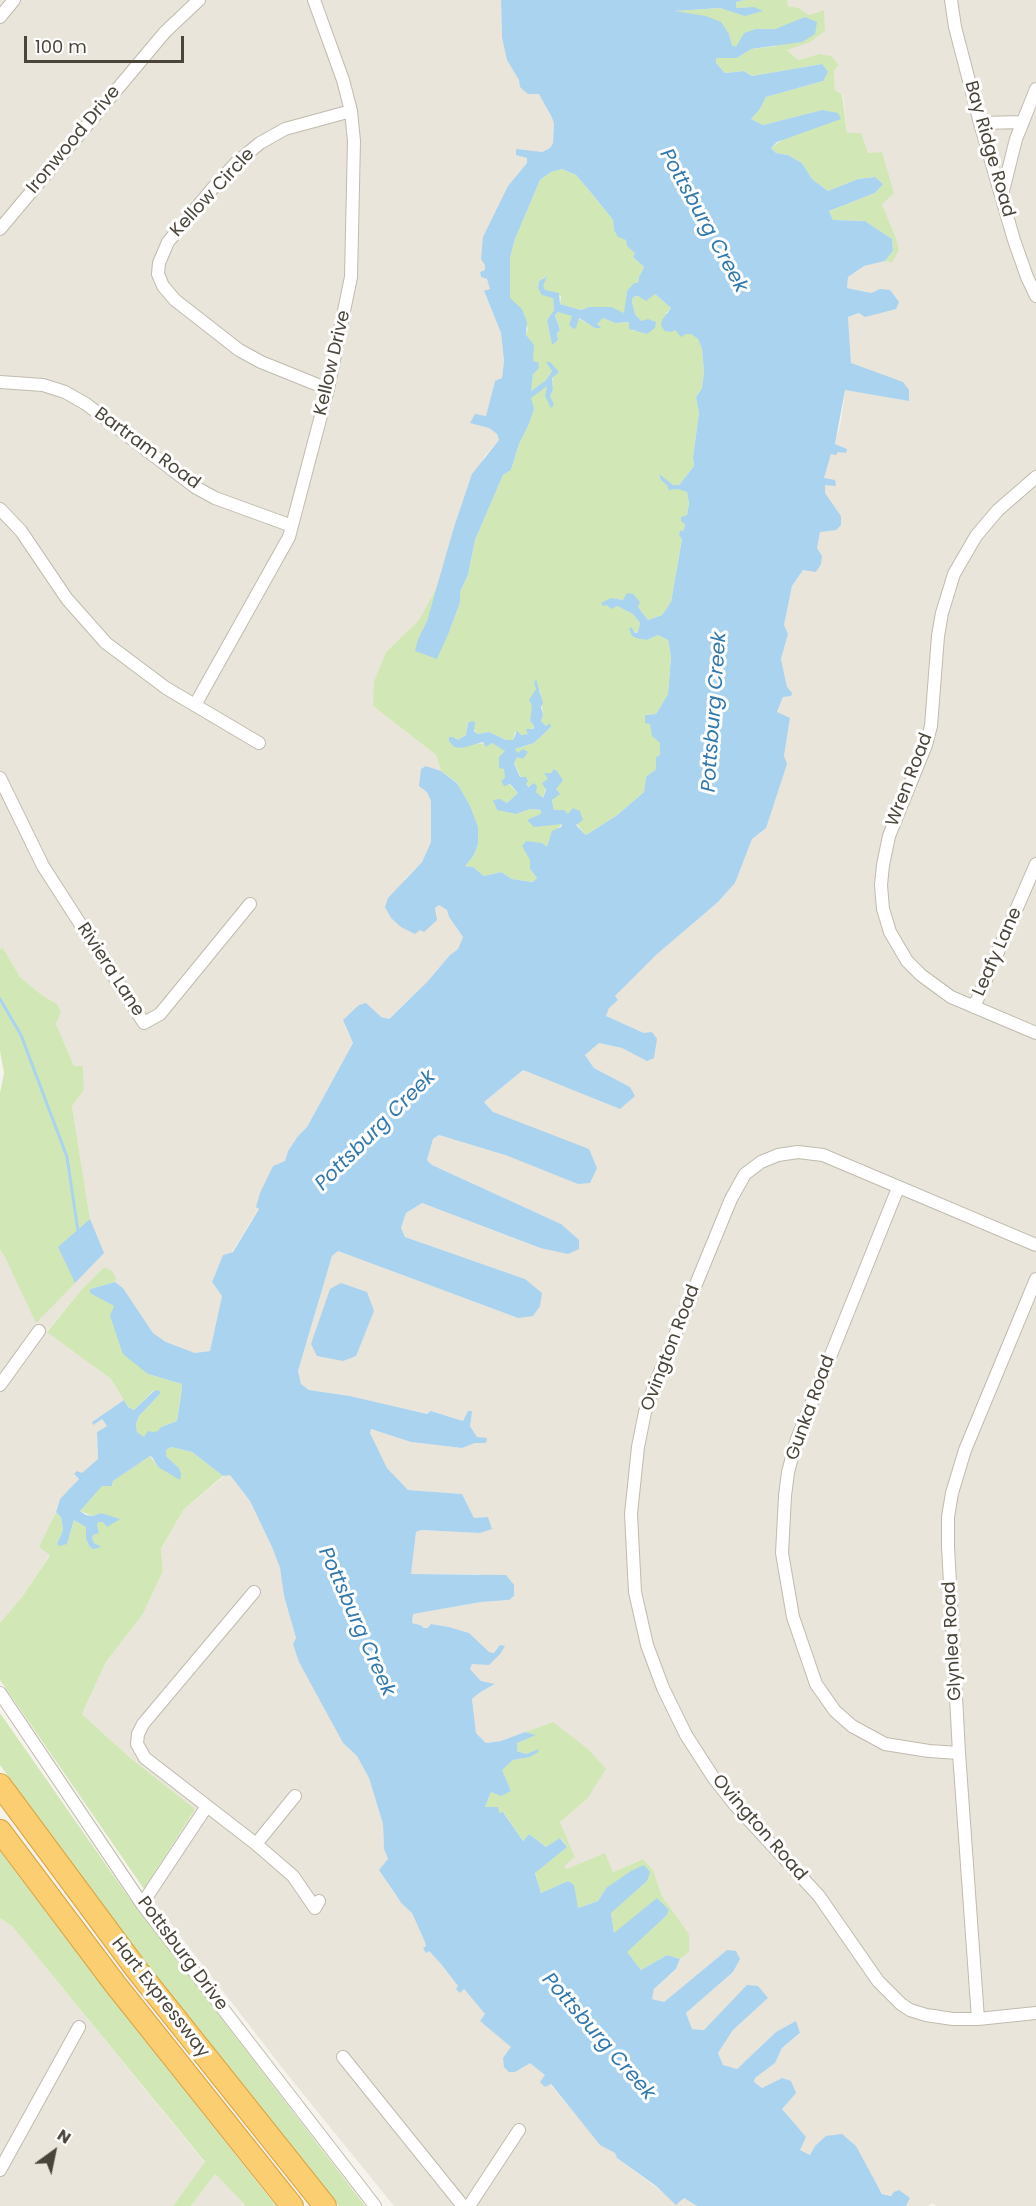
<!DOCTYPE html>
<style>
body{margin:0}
#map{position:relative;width:1036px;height:2206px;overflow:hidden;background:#f5f3ec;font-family:Poppins,sans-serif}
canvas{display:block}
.north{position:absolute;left:24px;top:2122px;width:60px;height:60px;-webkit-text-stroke:4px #fff;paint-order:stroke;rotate:33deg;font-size:16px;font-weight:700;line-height:24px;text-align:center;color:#4a4439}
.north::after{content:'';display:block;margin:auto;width:21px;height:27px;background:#4a4439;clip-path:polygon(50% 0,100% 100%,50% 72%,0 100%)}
.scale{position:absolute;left:24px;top:36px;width:160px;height:27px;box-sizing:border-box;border:3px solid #4a4439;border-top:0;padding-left:8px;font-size:18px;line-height:21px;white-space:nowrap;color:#4a4439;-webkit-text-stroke:4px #fff;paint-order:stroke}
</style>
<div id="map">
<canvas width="1036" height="2206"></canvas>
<div class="north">N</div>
<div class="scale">100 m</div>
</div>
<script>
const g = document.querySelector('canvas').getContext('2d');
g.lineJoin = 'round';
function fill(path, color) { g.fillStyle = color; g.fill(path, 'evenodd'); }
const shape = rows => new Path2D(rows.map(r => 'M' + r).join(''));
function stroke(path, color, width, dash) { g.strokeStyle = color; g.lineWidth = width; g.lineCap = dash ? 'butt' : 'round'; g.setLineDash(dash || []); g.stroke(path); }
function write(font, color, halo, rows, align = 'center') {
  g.font = font + ' Poppins,sans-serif'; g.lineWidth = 6; g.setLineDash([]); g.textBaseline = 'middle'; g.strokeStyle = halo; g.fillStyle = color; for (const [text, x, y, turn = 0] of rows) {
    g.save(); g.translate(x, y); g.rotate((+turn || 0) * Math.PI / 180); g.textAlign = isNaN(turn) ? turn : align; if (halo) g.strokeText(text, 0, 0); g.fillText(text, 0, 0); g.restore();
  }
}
const residential = shape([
 [0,0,501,0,502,37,539,93,554,123,553,143,550,148,528,158,527,163,508,186,485,265,485,270,480,272,481,277,487,279,491,290,484,292,501,333,504,361,502,378,495,381,486,417,489,428,497,434,499,440,484,457,454,527,439,583,419,620,386,652,373,706,436,755,441,771,426,766,427,792,431,801,431,842,422,862,404,880,437,915,435,908,439,905,447,910,449,917,463,937,458,949,450,955,427,982,388,1019,381,1017,345,1026,353,1043,307,1127,298,1136,288,1151,285,1161,273,1166,259,1208,232,1252,223,1255,212,1282,222,1296,210,1351,195,1353,166,1342,153,1333,123,1288,115,1282,116,1278,104,1267,82,1289,47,1331,111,1379,124,1400,92,1422,102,1419,107,1426,97,1432,98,1459,82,1474,74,1475,79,1479,60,1499,48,1532,40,1547,50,1554,22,1597,0,1623,0,1250,5,1257,90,1219,72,1106,84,1090,83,1066,74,1066,56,1024,61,1012,57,1004,42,995,20,977,3,949,0,949],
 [787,0,1036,0,1036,2206,936,2206,933,2203,928,2206,906,2206,910,2198,883,2194,871,2176,815,2146,810,2155,800,2150,805,2137,782,2109,782,2078,762,2088,754,2082,755,2078,775,2063,782,2048,800,2034,796,2022,776,2032,737,2069,723,2065,718,2053,733,2030,768,1998,723,2011,704,2030,692,2029,686,2013,733,1972,727,1950,664,2002,651,1999,654,1989,676,1970,680,1959,689,1952,689,1934,662,1896,653,1870,643,1859,612,1872,580,1864,567,1869,563,1866,575,1857,560,1822,587,1799,553,1722,501,1741,486,1743,476,1733,472,1699,479,1693,494,1685,481,1681,470,1669,472,1664,494,1653,488,1652,469,1633,449,1627,432,1624,428,1629,424,1628,420,1625,412,1623,413,1614,481,1602,509,1600,479,1574,410,1574,416,1532,420,1530,480,1533,492,1528,474,1518,462,1494,408,1490,387,1468,370,1434,371,1429,411,1442,462,1448,475,1443,477,1437,470,1426,463,1421,432,1411,427,1414,350,1396,309,1390,301,1384,298,1371,332,1256,338,1251,518,1318,525,1279,405,1237,401,1228,406,1213,422,1203,539,1248,561,1224,432,1165,427,1160,433,1139,439,1135,508,1156,493,1112,484,1102,523,1070,620,1109,630,1087,594,1068,585,1055,599,1043,622,1048,647,1060,644,1033,606,1016,609,1008,618,1000,615,996,656,955,718,902,735,883,752,839,760,832,784,756,790,718,777,713,787,687,781,659,788,634,784,625,792,586,816,548,820,531,835,530,841,516,824,493,824,478,831,454,847,449,835,444,841,421,845,390,909,401,851,363,848,317,859,313,880,289,871,293,846,288,848,277,864,266,885,261,892,263,896,238,882,204,868,153,847,133,843,94,835,90,834,69,839,66,819,54,798,60,787,50,824,10,809,15,799,8,788,6],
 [227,1474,230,1475,250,1501,272,1547,280,1568,284,1596,296,1638,293,1644,343,1743,357,1756,369,1777,383,1824,384,1849,388,1860,386,1864,388,1884,402,1904,412,1913,425,1942,426,1946,423,1948,429,1951,441,1964,458,1986,460,1993,464,1989,485,2014,481,2021,511,2047,522,2068,530,2062,546,2075,540,2082,550,2084,600,2144,615,2153,617,2158,669,2197,684,2198,697,2206,394,2206,287,2074,144,1889,195,1809,128,1756,82,1714,106,1662,143,1614,163,1571,161,1550,184,1509],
 [0,1918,12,1926,205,2163,173,2206,0,2206],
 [215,2174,246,2206,191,2206]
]);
const green = shape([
 [744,0,787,0,788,6,799,8,809,15,824,10,825,31,810,42,787,50,798,60,819,54,831,56,839,65,834,70,835,90,842,94,847,133,861,133,868,153,882,152,894,193,882,204,896,238,899,250,892,263,885,261,893,251,892,239,865,221,833,220,829,211,875,193,883,183,875,177,858,179,828,191,812,179,802,163,788,155,776,153,771,148,822,110,763,125,751,119,760,109,766,97,823,81,822,64,752,76,744,71,725,73,716,63,715,58,737,58,751,49,776,46,786,25,775,29,756,29,736,48,732,45,729,34,673,11,720,8,731,11,754,7,736,8,735,2],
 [562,169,576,175,593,195,613,220,614,230,626,240,635,253,633,257,644,267,639,277,638,283,627,291,625,314,598,307,589,307,581,310,560,304,561,296,545,290,542,286,546,276,539,281,538,288,553,298,554,310,547,320,552,344,558,340,557,333,560,330,555,314,558,312,569,313,590,325,596,324,603,318,615,323,629,322,633,331,640,331,641,321,635,314,632,302,633,297,655,294,671,308,666,313,675,330,691,334,698,339,702,349,704,372,702,388,696,397,699,413,693,457,694,466,679,485,673,485,663,479,661,480,687,492,689,503,684,530,679,535,682,538,671,602,662,615,648,620,638,607,623,600,611,598,607,605,617,606,633,614,640,623,638,632,630,631,647,640,658,635,668,640,671,657,668,694,656,714,645,715,660,743,660,755,656,758,656,769,646,777,644,792,616,816,586,835,568,814,554,810,552,800,556,789,552,773,548,779,543,798,526,784,521,778,514,762,518,753,515,752,515,749,534,743,551,727,546,726,541,721,543,715,540,690,536,689,530,721,534,726,528,734,521,735,515,732,513,740,506,740,489,732,478,734,468,723,466,735,458,740,453,737,449,737,449,741,462,748,470,744,492,743,506,751,505,779,501,781,509,784,518,793,507,803,504,802,501,810,516,814,530,809,541,810,542,814,534,819,562,824,551,836,547,848,530,860,530,869,537,878,534,882,512,879,501,872,484,876,473,867,464,866,474,855,478,844,458,783,441,771,436,755,373,706,374,682,386,652,419,620,439,583,427,621,418,639,449,632,460,603,460,592,468,575,475,540,503,475,511,470,519,444,528,426,530,398,545,386,548,386,550,396,553,390,552,371,546,380,530,392,533,373,538,362,533,361,526,335,528,328,510,299,510,258,515,239,540,180,551,172],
 [3,948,20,977,42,995,57,1004,61,1012,56,1024,74,1066,83,1066,84,1090,72,1106,90,1219,58,1247,75,1283,36,1323,5,1257,0,1250,0,1093,4,1073,0,1051,0,949],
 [104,1267,112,1271,116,1278,115,1282,90,1289,114,1306,148,1374,182,1384,177,1421,161,1427,159,1431,144,1438,137,1432,136,1424,139,1416,160,1394,154,1390,134,1410,128,1407,111,1379,47,1332,82,1289],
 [171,1447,192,1452,223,1476,184,1509,161,1549,163,1571,143,1614,106,1662,82,1714,128,1756,195,1809,144,1889,0,1680,0,1623,22,1597,50,1555,39,1547,56,1512,61,1517,63,1530,57,1544,67,1544,74,1520,86,1527,86,1539,89,1546,101,1547,94,1543,92,1538,98,1521,103,1522,102,1513,93,1516,80,1511,102,1485,112,1486,113,1481,150,1456,158,1467,163,1469,179,1468,166,1456,166,1450],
 [0,1713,127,1895,365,2206,339,2206,242,2085,99,1903,0,1765],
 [553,1722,589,1750,606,1769,587,1799,560,1822,575,1857,564,1866,567,1869,605,1853,613,1872,643,1859,653,1870,662,1896,689,1934,689,1952,680,1959,667,1955,641,1970,626,1952,666,1916,614,1933,611,1912,647,1881,606,1888,598,1901,578,1908,568,1881,541,1893,535,1872,567,1847,561,1838,546,1847,529,1834,523,1841,504,1813,499,1813,485,1807,491,1792,511,1791,501,1770,513,1760,529,1757,538,1750,526,1754,517,1751,517,1743,535,1735,525,1732],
 [0,1851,99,1982,276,2206,246,2206,215,2174,191,2206,173,2206,205,2162,12,1926,0,1918]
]);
const water = shape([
 [501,0,744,0,736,2,736,8,754,7,763,11,745,16,720,8,675,11,706,16,721,22,729,34,732,45,736,47,744,33,756,29,775,29,805,17,817,22,815,34,802,42,751,49,737,58,716,58,716,63,725,73,744,71,752,76,822,64,828,72,823,81,766,97,760,109,751,119,763,125,822,110,838,113,841,119,777,142,771,148,776,153,788,155,802,163,812,179,828,191,858,179,875,177,883,184,875,193,829,211,833,220,865,221,892,239,893,251,885,261,864,266,848,277,847,288,871,293,880,289,890,290,899,302,896,309,865,317,859,313,848,317,851,363,903,382,909,390,909,401,845,390,835,444,847,449,846,453,838,452,836,455,831,454,824,478,835,480,836,486,825,485,825,493,841,516,841,525,836,530,820,532,817,548,822,556,821,564,816,572,803,570,792,586,784,625,788,634,781,659,787,687,792,693,791,696,783,697,777,712,790,718,784,756,787,764,766,828,752,839,735,883,718,902,656,955,615,996,618,1000,609,1008,606,1016,644,1033,652,1032,657,1039,654,1058,647,1061,622,1048,599,1043,585,1055,594,1068,630,1087,635,1096,620,1109,523,1070,484,1102,493,1112,589,1149,597,1168,590,1183,578,1184,508,1156,439,1135,433,1139,427,1160,432,1165,561,1224,579,1240,579,1249,568,1254,540,1248,422,1203,406,1213,401,1228,405,1237,525,1279,542,1293,540,1306,533,1316,518,1318,338,1251,332,1256,298,1371,301,1384,309,1390,350,1396,427,1414,431,1411,463,1421,468,1411,472,1411,470,1426,477,1437,487,1438,486,1443,475,1443,462,1448,411,1442,371,1429,370,1433,387,1468,408,1490,462,1494,474,1518,488,1517,492,1529,480,1533,421,1530,416,1532,411,1574,506,1575,514,1585,514,1596,509,1600,481,1602,413,1614,412,1623,420,1625,424,1628,428,1628,431,1624,449,1627,469,1633,489,1652,494,1653,500,1645,505,1646,500,1654,489,1665,472,1664,470,1669,481,1681,495,1684,479,1693,472,1699,476,1733,486,1743,501,1741,525,1732,536,1735,517,1743,517,1751,526,1754,539,1749,538,1752,530,1757,513,1760,502,1770,511,1791,501,1796,491,1792,485,1807,498,1807,499,1813,503,1812,523,1841,529,1834,546,1847,560,1838,567,1847,535,1873,541,1893,568,1881,574,1885,578,1908,598,1901,606,1888,631,1871,644,1865,650,1872,647,1881,611,1913,614,1933,657,1898,669,1910,666,1916,627,1952,641,1970,667,1955,680,1959,676,1969,654,1989,652,1999,664,2002,727,1950,736,1951,740,1959,733,1972,686,2013,692,2029,704,2030,747,1985,758,1986,768,1998,733,2030,718,2053,723,2065,737,2069,776,2032,796,2021,800,2033,782,2048,775,2063,755,2078,754,2082,762,2088,782,2078,791,2081,796,2093,782,2109,806,2137,800,2150,810,2155,815,2146,826,2136,842,2134,856,2146,882,2194,891,2196,894,2192,899,2190,910,2198,906,2206,697,2206,684,2198,676,2205,656,2186,617,2158,615,2153,600,2145,551,2084,545,2087,540,2082,545,2075,530,2063,515,2072,509,2072,504,2067,503,2058,511,2047,480,2021,485,2014,464,1989,460,1993,456,1989,458,1986,441,1964,429,1951,426,1953,423,1948,426,1946,425,1942,412,1913,402,1904,379,1870,388,1859,384,1849,383,1824,369,1778,357,1756,343,1743,299,1662,293,1644,296,1638,284,1596,280,1568,272,1547,250,1501,230,1475,223,1476,192,1452,171,1447,166,1450,166,1456,179,1468,181,1474,180,1480,158,1467,152,1457,150,1456,113,1481,112,1486,102,1486,80,1511,86,1515,93,1516,101,1513,120,1519,107,1527,103,1522,98,1522,97,1526,99,1533,93,1535,92,1538,94,1543,102,1547,93,1549,89,1546,86,1539,86,1527,74,1520,67,1544,59,1546,57,1544,63,1530,61,1517,56,1512,60,1499,79,1479,74,1474,77,1471,82,1473,98,1459,97,1432,107,1426,102,1419,93,1425,92,1422,124,1400,128,1407,134,1410,155,1390,160,1391,160,1394,139,1416,136,1424,137,1432,144,1437,148,1431,153,1432,158,1431,161,1427,177,1421,181,1394,182,1384,148,1374,123,1354,110,1316,114,1306,90,1293,90,1289,115,1282,123,1288,153,1333,166,1342,195,1353,210,1351,222,1296,212,1282,223,1255,233,1252,259,1209,256,1207,260,1193,273,1166,285,1161,288,1151,298,1136,307,1127,353,1043,343,1020,359,1005,366,1003,381,1017,389,1019,427,982,450,955,458,949,463,937,449,917,447,910,439,905,435,908,437,920,424,932,420,930,415,934,401,927,391,918,385,907,388,898,422,862,431,842,431,801,427,792,419,786,421,769,426,766,441,771,457,783,470,806,478,827,478,844,474,855,465,866,473,867,484,876,501,872,512,879,533,882,537,878,530,869,530,860,522,846,526,841,542,843,547,847,552,831,561,827,562,824,534,827,527,820,541,814,541,810,530,809,516,814,497,810,493,800,500,799,507,803,518,793,510,784,504,786,501,781,505,778,504,769,499,768,499,757,505,751,492,743,486,747,483,742,462,748,454,747,449,741,449,737,453,737,458,740,466,735,468,723,472,721,475,722,474,731,478,734,489,732,506,740,513,740,517,731,521,735,528,734,526,729,533,729,534,726,530,721,532,706,529,700,536,689,534,683,536,679,543,703,541,707,543,715,541,721,546,726,550,723,551,727,534,743,515,749,518,753,523,749,528,752,523,759,517,757,514,763,520,777,526,777,528,781,526,784,529,787,534,783,537,786,536,792,543,798,546,790,542,783,548,779,544,773,552,773,553,769,557,771,563,780,556,789,560,794,552,800,554,810,564,810,568,814,573,808,580,811,583,820,576,825,586,835,616,816,644,792,646,777,656,769,656,757,660,755,660,743,652,736,650,724,645,723,645,715,656,714,668,694,671,657,668,640,658,635,647,640,636,638,632,636,629,628,632,628,635,633,638,632,640,623,633,614,617,606,611,609,607,605,603,606,601,603,611,598,623,600,627,593,633,594,640,602,638,607,648,620,662,615,671,602,682,539,679,535,680,531,684,530,685,524,681,521,681,517,687,515,689,503,687,492,678,489,669,490,667,485,661,480,659,474,673,485,679,485,694,466,693,457,699,413,696,397,702,388,704,372,702,349,698,339,691,334,686,334,681,337,675,330,671,332,665,331,661,326,662,320,671,308,655,294,646,301,638,296,633,297,632,302,635,314,641,321,648,319,656,322,655,328,647,334,629,329,629,322,615,323,603,318,597,324,601,328,595,328,579,318,576,328,574,329,569,325,572,316,558,312,555,315,560,330,557,333,558,340,552,345,547,320,554,310,553,298,542,295,538,288,539,281,547,276,543,286,545,290,559,293,560,304,581,310,589,307,611,307,624,313,627,291,634,283,638,283,639,277,644,267,633,257,635,253,627,246,626,240,618,237,614,230,613,220,593,195,576,175,562,169,551,172,540,180,515,239,510,258,510,298,522,309,527,322,526,335,534,345,533,361,538,362,539,368,533,374,531,391,546,380,552,371,546,362,550,362,559,372,552,378,553,390,550,396,554,405,551,408,545,396,547,386,531,398,534,409,528,426,519,444,511,470,503,475,475,540,468,575,460,592,460,603,449,632,437,659,415,651,418,639,427,621,454,527,472,474,499,440,497,434,489,428,470,423,475,414,486,416,495,381,502,378,504,361,501,333,484,291,490,289,487,279,481,277,480,272,485,270,485,265,481,259,483,237,508,186,527,163,527,158,516,155,516,149,542,152,550,148,553,143,554,123,551,116,539,94,528,94,520,87,519,80,507,60,502,37],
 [90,1219,104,1253,75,1283,58,1247],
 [341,1283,367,1292,374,1311,356,1356,343,1361,317,1356,311,1344,330,1289]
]);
const stream = shape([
 [0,999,21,1035,67,1157,78,1231]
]);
const street = shape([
 [951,0,955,27,980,123,1014,240,1027,277,1036,296],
 [0,17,14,0],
 [980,123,1023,122],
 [1002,195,1016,139,1036,89],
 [0,229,165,32,199,0],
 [0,382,43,385,65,392,86,404,195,487,215,498,292,526],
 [328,389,261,362,239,350,175,300,163,286,158,274,159,263,168,242,212,189,236,163,260,143,285,129,351,111],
 [1036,477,998,510,976,536,954,574,942,613,938,636,931,726,926,745,889,836,883,865,881,885,883,909,890,932,907,961,921,975,951,997,1036,1033],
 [0,509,21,531,67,599,106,643,166,688,259,743],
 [195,705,289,537,328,389,351,277,354,141,351,111,343,80,314,0],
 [0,778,43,866,144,1023,160,1014,250,904],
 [974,1007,1036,864],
 [898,1188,797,1439,788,1472,785,1496,782,1553,793,1617,816,1684,835,1711,852,1726,885,1744,929,1751,959,1753],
 [1036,1245,823,1155,798,1152,778,1155,761,1162,745,1174,731,1199,655,1384,645,1412,638,1447,631,1514,635,1592,647,1645,663,1688,686,1735,713,1777,735,1805,819,1896,878,1981,901,2004,910,2010,926,2015,953,2019,978,2019,1036,2013],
 [0,1385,39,1331],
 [254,1592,143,1724,138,1734,137,1744,145,1758,256,1844,293,1876,315,1908,319,1901],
 [0,1693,142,1904,375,2206],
 [256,1844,295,1796],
 [142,1904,207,1806],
 [978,2019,959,1753,948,1546,948,1517,952,1493,965,1450,1036,1279],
 [343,2057,463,2206],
 [0,2170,79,2027],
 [469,2206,519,2130]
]);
const highway = shape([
 [0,1785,137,1970,325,2206],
 [0,1831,115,1984,292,2206]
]);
const streetNames = [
 ["Ironwood Drive",74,140,-50],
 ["Bay Ridge Road",989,149,74],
 ["Kellow Circle",213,193,-47],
 ["Kellow Drive",333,363,-77],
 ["Bartram Road",147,449,36],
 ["Wren Road",910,780,-69],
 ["Leafy Lane",998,952,-66],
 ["Riviera Lane",110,970,57],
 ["Ovington Road",671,1348,-69],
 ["Gunka Road",811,1408,-70],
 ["Glynlea Road",953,1641,-93],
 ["Ovington Road",759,1828,49],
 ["Pottsburg Drive",182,1954,53],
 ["Hart Expressway",160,1998,52]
];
const waterNames = [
 ["Pottsburg Creek",703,221,61],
 ["Pottsburg Creek",715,712,-86],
 ["Pottsburg Creek",376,1131,-45],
 ["Pottsburg Creek",356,1622,66],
 ["Pottsburg Creek",598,2037,49]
];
fill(residential, '#e9e5da');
fill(green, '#d1e8b6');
fill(water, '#aad3f0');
stroke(stream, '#aad3f0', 3);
stroke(street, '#c1bbae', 14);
stroke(highway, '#dba340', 24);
stroke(street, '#fff', 12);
stroke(highway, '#fbce72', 22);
write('18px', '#4a4439', '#fff', streetNames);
write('italic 20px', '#3178ad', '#fff', waterNames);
</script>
